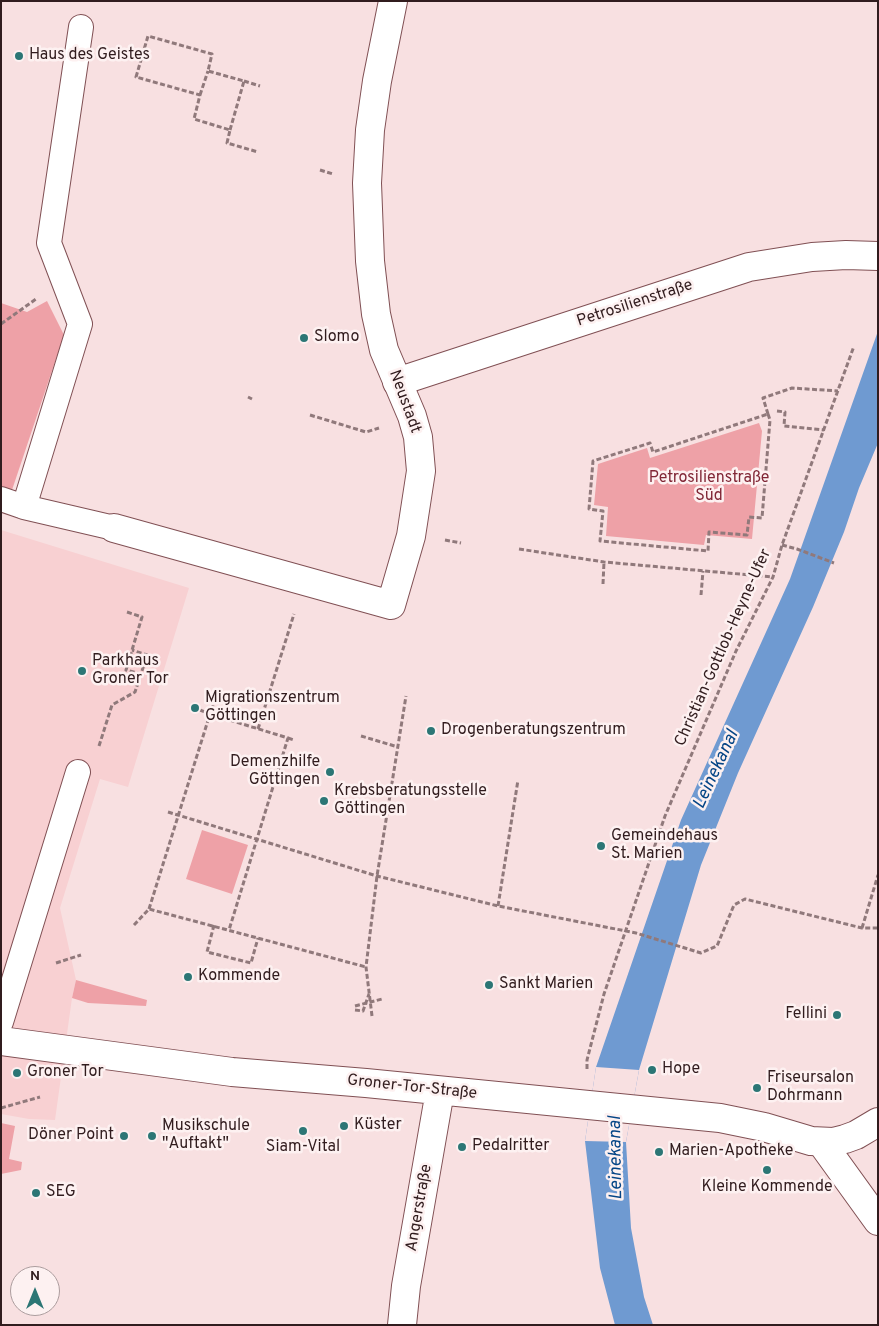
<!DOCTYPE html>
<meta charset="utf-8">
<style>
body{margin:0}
#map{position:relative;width:879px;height:1326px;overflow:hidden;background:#f8e0e1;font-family:Overpass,sans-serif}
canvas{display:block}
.frame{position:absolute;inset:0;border:2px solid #311c1e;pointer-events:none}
.north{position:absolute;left:10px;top:1266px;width:50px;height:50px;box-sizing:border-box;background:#fdf1f1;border:1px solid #ab9c9d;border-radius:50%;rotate:0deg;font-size:14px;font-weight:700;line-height:20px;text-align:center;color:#311c1e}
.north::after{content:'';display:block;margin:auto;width:18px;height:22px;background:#2c7675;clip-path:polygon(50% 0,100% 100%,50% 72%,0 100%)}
</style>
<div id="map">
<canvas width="879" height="1326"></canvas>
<div class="frame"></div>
<div class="north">N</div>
</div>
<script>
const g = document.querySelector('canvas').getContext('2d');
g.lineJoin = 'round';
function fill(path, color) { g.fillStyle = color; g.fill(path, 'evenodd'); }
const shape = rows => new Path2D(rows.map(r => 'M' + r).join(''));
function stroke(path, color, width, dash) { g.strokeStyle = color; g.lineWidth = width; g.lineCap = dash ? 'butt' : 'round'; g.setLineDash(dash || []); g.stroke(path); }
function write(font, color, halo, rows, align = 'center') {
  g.font = font + ' Overpass,sans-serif'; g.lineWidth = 5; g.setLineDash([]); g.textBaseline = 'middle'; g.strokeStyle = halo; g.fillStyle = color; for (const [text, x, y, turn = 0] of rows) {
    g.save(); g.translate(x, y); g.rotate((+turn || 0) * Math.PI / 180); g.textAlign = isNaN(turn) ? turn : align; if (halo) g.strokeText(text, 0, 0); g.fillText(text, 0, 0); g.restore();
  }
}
const built = shape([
 [1,530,189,588,128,787,100,779,60,908,76,980,72,998,55,1120,29,1119,1,1114]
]);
const green = shape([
 [47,301,64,335,12,490,1,486,1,303,27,312],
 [759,423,762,431,752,539,706,535,704,545,606,536,608,507,594,505,598,464,647,448,650,458],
 [202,830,248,845,232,894,186,879],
 [76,980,147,1000,146,1006,88,1003,72,998],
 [1,1123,15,1126,9,1159,22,1162,21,1170,1,1174]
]);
const water = shape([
 [878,331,878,443,859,488,844,532,813,607,738,773,701,865,639,1070,626,1142,631,1228,644,1297,653,1325,615,1325,600,1268,585,1141,596,1067,681,820,790,579]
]);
const pier = shape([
 [596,1067,639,1070,626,1142,585,1141]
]);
const path = shape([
 [244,81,260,86],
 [200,95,208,71],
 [230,130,244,81,208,71,212,54,148,36,136,77,200,95,194,119,230,130,227,143,258,152],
 [320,170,333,174],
 [1,324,36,299],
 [248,397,252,399],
 [777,411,785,412,784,426,824,430],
 [768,414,770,420,762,518,749,517,747,535,709,532,708,551,600,541,603,511,589,509,593,461,650,443,653,452,768,414],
 [768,414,763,398,792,388,838,391],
 [310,415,366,432,379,428],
 [445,540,461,543],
 [782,545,797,549,834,563],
 [519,549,604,562,773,577],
 [603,584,604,562],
 [701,595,703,571],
 [127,612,142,617,126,670,141,674,147,655,132,650],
 [200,710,210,714,214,703],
 [258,729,294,614],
 [361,736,398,747],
 [288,738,294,740],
 [99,746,112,705,135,692,141,674],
 [168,812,377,876,498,906,636,933,701,953,717,946,734,905,745,899,862,928,878,928],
 [498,906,518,780],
 [149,909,210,714,288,738,229,930],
 [134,925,149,909,366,967],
 [214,925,207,952,251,963,258,938],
 [862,928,878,875],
 [56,963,81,955],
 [355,1010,363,1011,369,994],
 [372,1016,366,967,377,876,406,696],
 [587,1069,587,1060,604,994,665,816,736,651,773,577,782,545,854,346],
 [1,1108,40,1097]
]);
const service = shape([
 [1,499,24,507,114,528],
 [24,507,80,324,49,243,81,27],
 [1,1022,78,772]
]);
const pedestrian = shape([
 [397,382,749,267,812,257,846,255,878,256],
 [821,1142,878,1221]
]);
const minor = shape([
 [114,528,391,605,411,536,421,471,418,437,412,416,384,350,376,314,370,261,367,183,370,130,377,81,393,1],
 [1,1041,232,1072,366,1083,720,1118,764,1127,811,1141,833,1142,845,1139,856,1135,878,1122],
 [402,1325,406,1286,440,1091]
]);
const pathBridge = shape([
 [355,1006,382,999]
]);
const markers = [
 [19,56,5,"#2c7675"],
 [304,338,5,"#2c7675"],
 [82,671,5,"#2c7675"],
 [195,708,5,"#2c7675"],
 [431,731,5,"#2c7675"],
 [330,772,5,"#2c7675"],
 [324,801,5,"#2c7675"],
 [601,846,5,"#2c7675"],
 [188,977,5,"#2c7675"],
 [489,985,5,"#2c7675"],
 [837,1015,5,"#2c7675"],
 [652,1070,5,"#2c7675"],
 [17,1073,5,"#2c7675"],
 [757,1088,5,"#2c7675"],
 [344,1126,5,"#2c7675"],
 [303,1131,5,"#2c7675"],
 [124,1136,5,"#2c7675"],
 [152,1136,5,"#2c7675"],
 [462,1147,5,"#2c7675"],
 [659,1152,5,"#2c7675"],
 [767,1170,5,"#2c7675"],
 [36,1193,5,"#2c7675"]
];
const poiNames = [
 ["Haus des Geistes",29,56],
 ["Slomo",314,338],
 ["Parkhaus",92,662],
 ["Groner Tor",92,680],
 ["Migrationszentrum",205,699],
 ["Göttingen",205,717],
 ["Drogenberatungszentrum",441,731],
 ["Demenzhilfe",320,763,"right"],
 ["Göttingen",320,781,"right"],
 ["Krebsberatungsstelle",334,792],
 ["Göttingen",334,810],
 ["Gemeindehaus",611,837],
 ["St. Marien",611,855],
 ["Kommende",198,977],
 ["Sankt Marien",499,985],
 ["Fellini",827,1015,"right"],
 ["Hope",662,1070],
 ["Groner Tor",27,1073],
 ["Friseursalon",767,1079],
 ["Dohrmann",767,1097],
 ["Küster",354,1126],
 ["Musikschule",162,1127],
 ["\"Auftakt\"",162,1145],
 ["Döner Point",114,1136,"right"],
 ["Pedalritter",472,1147],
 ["Siam-Vital",303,1148,"center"],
 ["Marien-Apotheke",669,1152],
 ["Kleine Kommende",767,1188,"center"],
 ["SEG",46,1193]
];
const streetNames = [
 ["Petrosilienstraße",635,304,-18],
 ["Neustadt",404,402,70],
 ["Christian-Gottlob-Heyne-Ufer",724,648,-66],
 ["Groner-Tor-Straße",412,1088,6],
 ["Angerstraße",420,1208,-80]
];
const parkNames = [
 ["Petrosilienstraße",709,479],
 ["Süd",709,497]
];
const waterNames = [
 ["Leinekanal",717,770,-65],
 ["Leinekanal",617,1158,-91]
];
fill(built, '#f8d0d2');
fill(green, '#eea1a7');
fill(water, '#6f9ad1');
fill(pier, '#f8e0e1');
stroke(service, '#805054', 26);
stroke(pedestrian, '#805054', 30);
stroke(minor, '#805054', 30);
stroke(path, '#90797b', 3, [5, 2.5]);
stroke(service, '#fff', 24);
stroke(pedestrian, '#fff', 28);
stroke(minor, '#fff', 28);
stroke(pathBridge, '#90797b', 3, [5, 2.5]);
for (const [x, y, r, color] of markers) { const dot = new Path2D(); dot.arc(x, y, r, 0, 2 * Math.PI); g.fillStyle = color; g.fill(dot); stroke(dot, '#fdf1f1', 2); }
write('16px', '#311c1e', '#fdf1f1', poiNames, 'left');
write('16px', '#311c1e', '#fdf1f1', streetNames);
write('16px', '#812736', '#fdf1f1', parkNames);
write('italic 18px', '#054586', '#fdf1f1', waterNames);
</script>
